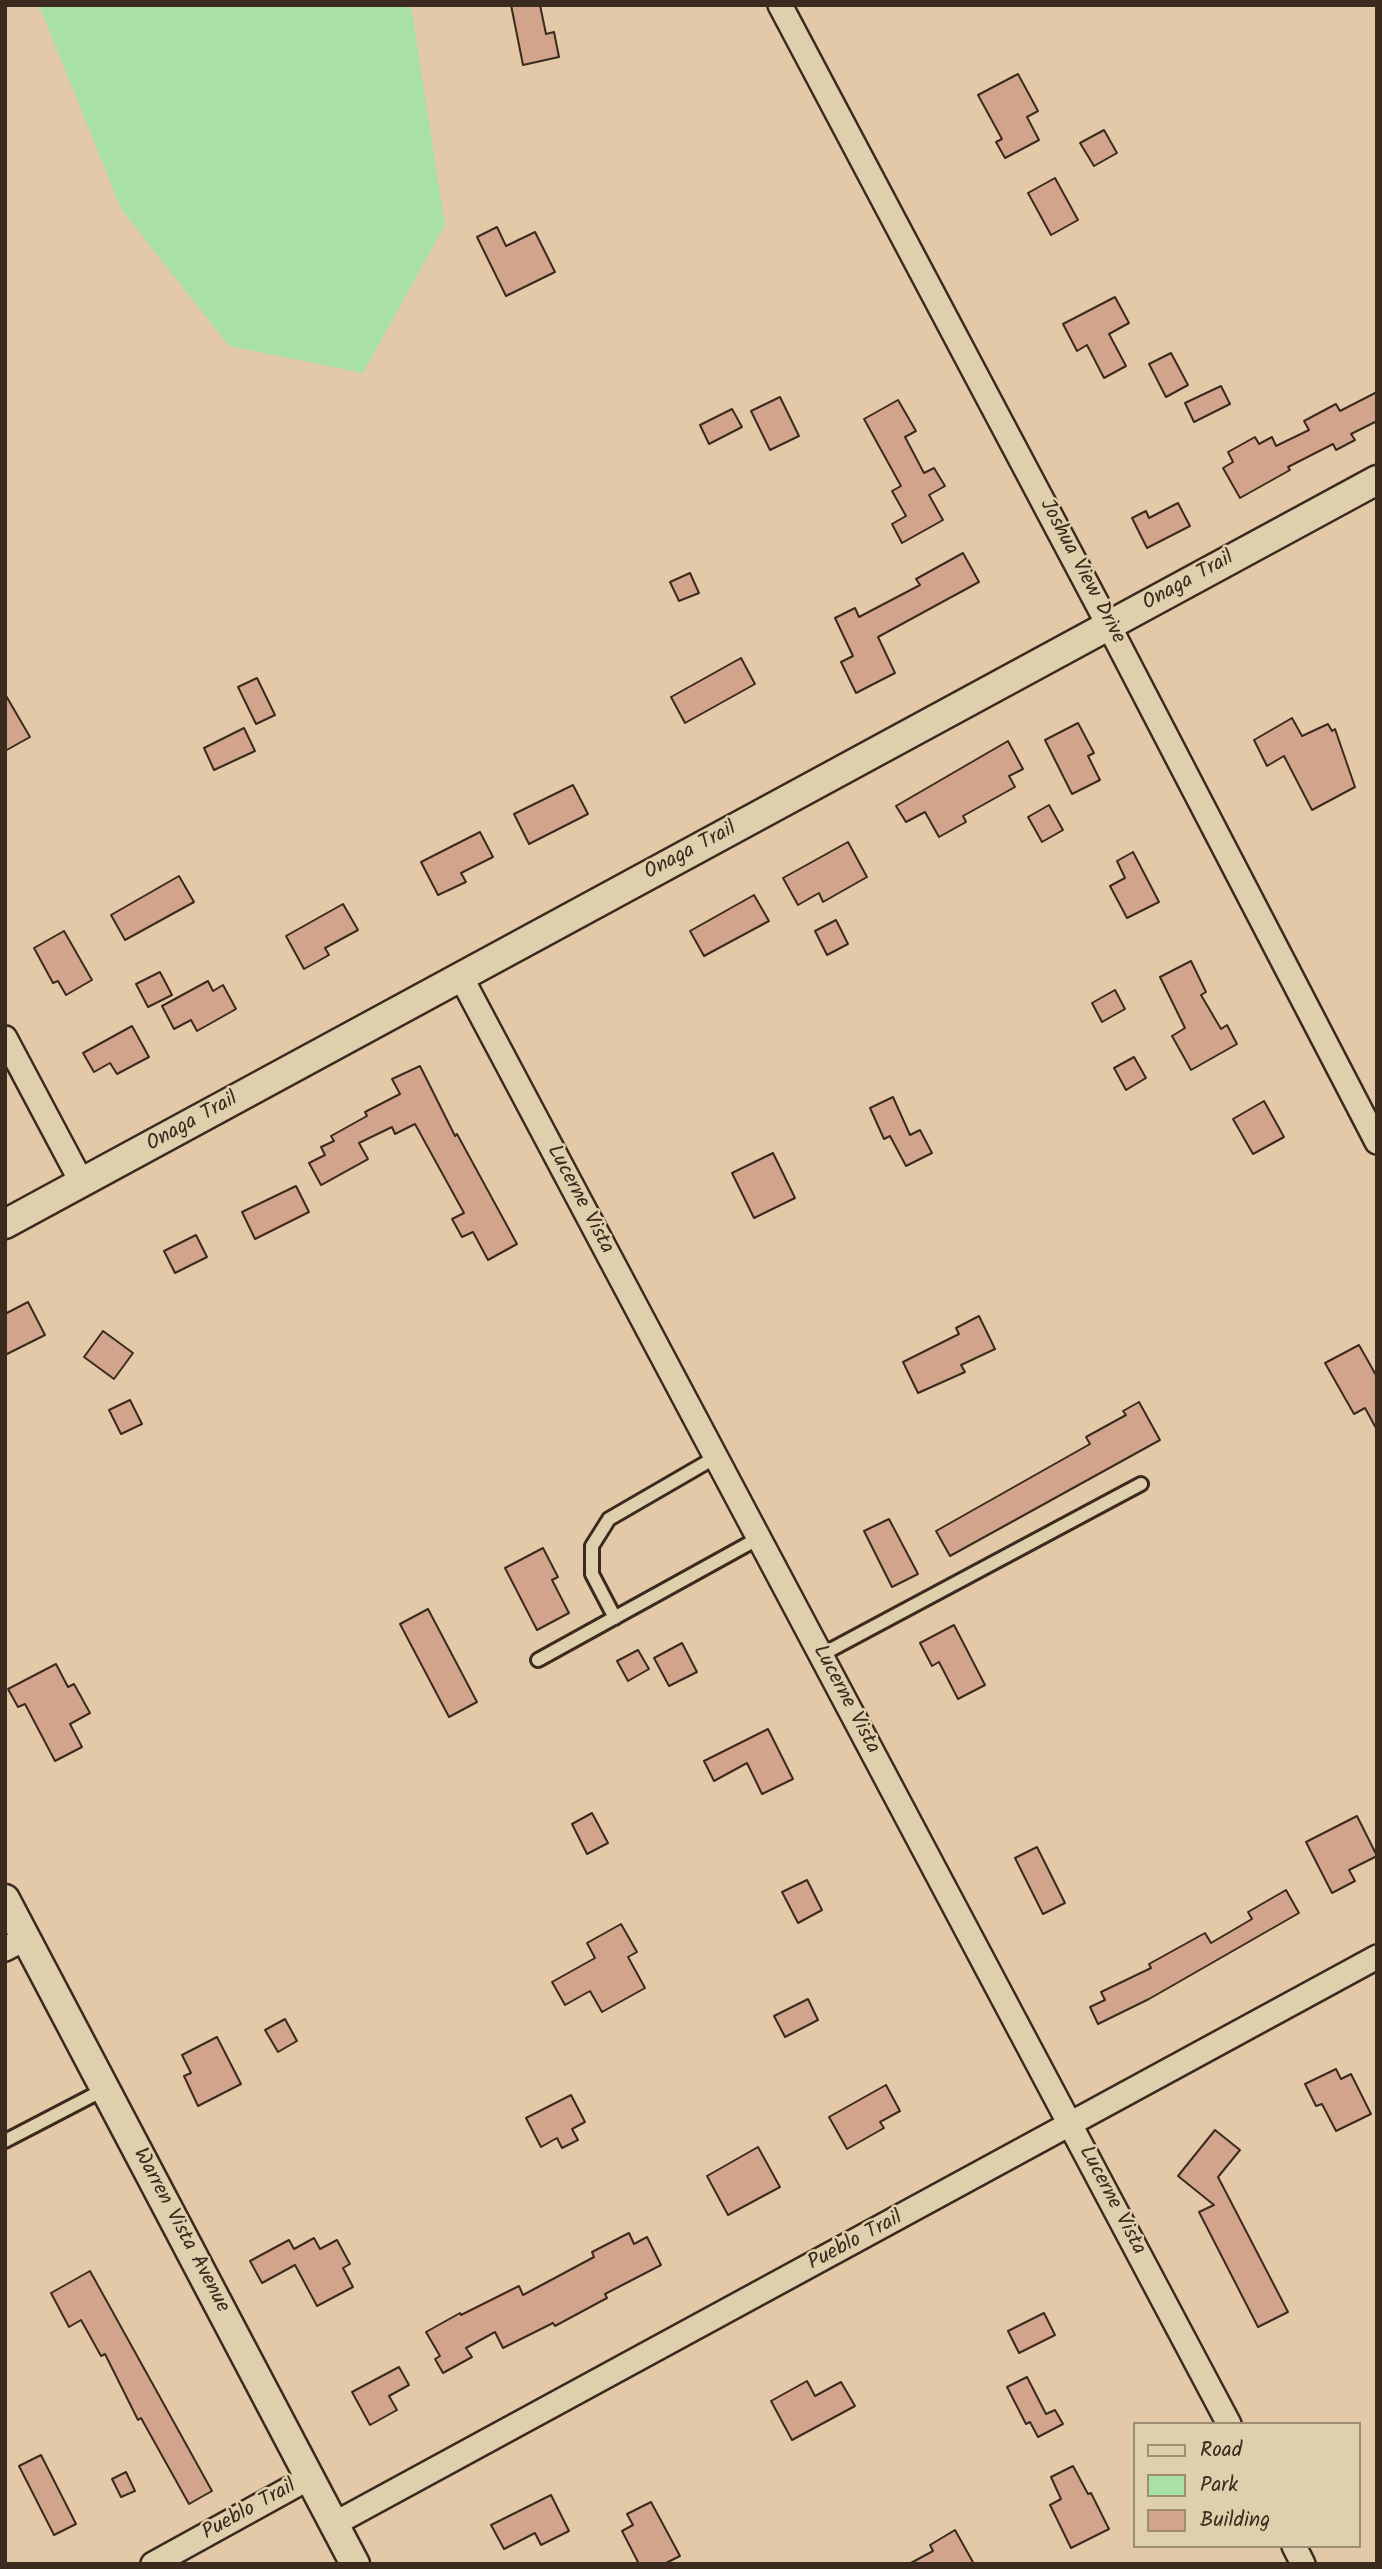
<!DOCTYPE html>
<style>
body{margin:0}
#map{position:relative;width:1382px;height:2569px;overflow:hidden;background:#e4c9a8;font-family:Kalam,sans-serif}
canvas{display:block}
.frame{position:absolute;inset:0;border:7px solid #3b2a1e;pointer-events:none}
.legend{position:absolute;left:1133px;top:2422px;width:228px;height:126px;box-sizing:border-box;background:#e0cfac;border:2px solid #9e8d73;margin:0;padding:9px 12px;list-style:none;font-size:21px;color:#3b2a1e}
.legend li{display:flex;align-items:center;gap:14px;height:35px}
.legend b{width:35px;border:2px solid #9e8d73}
</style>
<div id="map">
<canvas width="1382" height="2569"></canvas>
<div class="frame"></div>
<ul class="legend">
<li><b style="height:9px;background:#e0cfac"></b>Road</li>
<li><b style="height:19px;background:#a9e0a4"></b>Park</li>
<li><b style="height:19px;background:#d1a48b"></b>Building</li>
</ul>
</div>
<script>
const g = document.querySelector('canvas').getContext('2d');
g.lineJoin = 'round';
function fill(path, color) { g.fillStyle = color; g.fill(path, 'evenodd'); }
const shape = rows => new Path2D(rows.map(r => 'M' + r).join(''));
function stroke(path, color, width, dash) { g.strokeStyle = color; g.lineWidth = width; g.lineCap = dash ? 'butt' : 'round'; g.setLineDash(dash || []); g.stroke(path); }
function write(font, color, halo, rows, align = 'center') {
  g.font = font + ' Kalam,sans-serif'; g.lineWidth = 5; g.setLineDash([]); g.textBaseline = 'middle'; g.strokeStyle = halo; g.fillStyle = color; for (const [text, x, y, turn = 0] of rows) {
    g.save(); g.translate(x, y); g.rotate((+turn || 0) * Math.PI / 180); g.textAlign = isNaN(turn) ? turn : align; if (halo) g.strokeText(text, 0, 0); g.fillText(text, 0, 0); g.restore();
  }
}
const green = shape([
 [39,5,411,5,445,225,363,373,229,346,121,209]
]);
const building = shape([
 [511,5,540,5,546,34,554,32,559,57,523,65,511,5],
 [1018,74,1038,111,1027,117,1039,140,1005,158,996,142,1002,139,978,95,1018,74],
 [1104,130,1117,153,1094,166,1080,143,1104,130],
 [1055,178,1078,220,1051,235,1028,193,1055,178],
 [497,227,506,246,535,232,555,272,506,296,477,237,497,227],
 [1115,297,1129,323,1109,334,1126,366,1104,378,1087,345,1077,351,1063,324,1115,297],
 [1171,353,1188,385,1166,397,1149,364,1171,353],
 [1221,386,1230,404,1194,422,1185,403,1221,386],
 [1377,392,1377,421,1351,434,1355,440,1336,450,1333,444,1288,467,1290,470,1240,498,1223,468,1233,462,1228,452,1255,437,1259,444,1272,437,1276,446,1309,430,1304,421,1336,404,1340,411,1377,392],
 [780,397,799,436,770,450,751,411,780,397],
 [898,400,916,431,905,437,924,473,934,468,945,486,929,495,943,520,902,543,892,524,906,516,892,491,901,486,864,419,898,400],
 [732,409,742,427,709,444,700,425,732,409],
 [1178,503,1190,526,1147,548,1132,518,1146,511,1149,518,1178,503],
 [963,553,979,582,878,637,895,673,856,693,841,662,853,656,835,618,855,608,859,617,920,585,916,579,963,553],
 [690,573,699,593,679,601,670,582,690,573],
 [741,658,755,684,685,723,671,697,741,658],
 [257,678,275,715,256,724,238,687,257,678],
 [5,694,30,737,5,751,5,694],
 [1292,718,1302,736,1328,724,1332,731,1335,729,1355,787,1312,810,1284,756,1267,766,1254,740,1292,718],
 [1078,723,1094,753,1088,756,1100,780,1072,794,1045,740,1078,723],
 [244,728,255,751,214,770,204,748,244,728],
 [1008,741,1023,769,1009,776,1015,787,963,816,966,822,939,837,925,812,906,822,896,806,1008,741],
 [573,785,588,814,529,844,514,814,573,785],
 [1049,805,1063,830,1042,842,1028,817,1049,805],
 [480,832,493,857,461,873,466,882,438,895,421,862,480,832],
 [848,842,867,877,823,902,819,893,798,905,783,878,848,842],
 [1133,852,1159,902,1127,918,1110,886,1125,878,1117,861,1133,852],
 [179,876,194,902,125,940,111,915,179,876],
 [754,895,769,921,704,956,690,931,754,895],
 [343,904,358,930,325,948,329,955,304,969,286,936,343,904],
 [836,920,848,944,827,955,815,931,836,920],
 [64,931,92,980,66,995,58,981,53,983,34,948,64,931],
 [1191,961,1206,992,1201,995,1221,1029,1227,1025,1237,1044,1191,1070,1172,1036,1185,1028,1160,977,1191,961],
 [160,972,172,995,148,1007,136,984,160,972],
 [208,981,213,991,223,985,236,1009,197,1031,191,1020,174,1029,162,1006,208,981],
 [1115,990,1125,1009,1102,1022,1092,1003,1115,990],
 [132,1026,149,1057,117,1074,110,1063,94,1072,83,1053,132,1026],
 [1134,1057,1146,1078,1126,1090,1114,1068,1134,1057],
 [420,1066,455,1136,457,1134,517,1244,488,1260,473,1232,462,1237,452,1219,464,1213,415,1124,395,1134,392,1127,359,1143,368,1159,321,1185,309,1163,325,1155,321,1147,334,1141,331,1136,367,1116,365,1112,400,1094,392,1079,420,1066],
 [893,1097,910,1135,920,1130,932,1153,906,1166,890,1136,884,1139,870,1108,893,1097],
 [1264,1101,1284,1137,1253,1154,1233,1119,1264,1101],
 [773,1153,795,1198,754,1218,732,1173,773,1153],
 [296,1186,309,1212,255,1239,242,1212,296,1186],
 [196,1235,207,1257,175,1273,164,1251,196,1235],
 [28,1302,45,1335,5,1355,5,1314,28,1302],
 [979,1316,995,1349,961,1365,965,1372,918,1393,903,1362,959,1334,956,1328,979,1316],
 [103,1331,133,1353,114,1379,84,1357,103,1331],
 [1359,1345,1377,1377,1377,1430,1365,1408,1354,1414,1325,1363,1359,1345],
 [130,1400,142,1424,121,1434,109,1410,130,1400],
 [1139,1402,1160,1440,950,1556,936,1531,1090,1444,1086,1437,1126,1415,1123,1411,1139,1402],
 [889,1519,918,1574,892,1587,864,1531,889,1519],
 [543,1548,558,1577,552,1580,569,1613,537,1630,505,1568,543,1548],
 [428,1609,477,1702,449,1717,400,1624,428,1609],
 [954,1625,985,1685,958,1699,939,1662,932,1666,920,1643,954,1625],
 [682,1643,697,1672,669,1686,654,1658,682,1643],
 [638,1650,649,1669,628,1681,617,1661,638,1650],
 [56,1664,68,1687,74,1684,90,1713,70,1724,82,1747,55,1761,25,1704,18,1707,8,1689,56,1664],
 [768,1729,793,1779,762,1794,747,1763,714,1781,704,1761,768,1729],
 [592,1813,608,1843,587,1854,572,1824,592,1813],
 [1357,1816,1377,1856,1349,1870,1355,1881,1332,1893,1306,1842,1357,1816],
 [1037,1847,1065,1903,1043,1914,1015,1858,1037,1847],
 [807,1880,822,1910,798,1923,782,1892,807,1880],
 [1286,1890,1299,1913,1149,1999,1098,2024,1090,2007,1105,2000,1101,1992,1151,1968,1149,1964,1205,1933,1211,1943,1252,1919,1248,1912,1286,1890],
 [621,1924,637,1952,628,1957,645,1988,602,2012,590,1991,565,2005,552,1982,595,1958,587,1943,621,1924],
 [808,1999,818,2020,785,2037,774,2016,808,1999],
 [285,2019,297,2041,278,2052,265,2030,285,2019],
 [217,2037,241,2084,198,2106,184,2076,191,2073,182,2055,217,2037],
 [1336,2069,1341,2079,1351,2074,1371,2114,1336,2131,1322,2104,1316,2106,1305,2084,1336,2069],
 [886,2085,900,2111,880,2122,884,2128,847,2149,829,2117,886,2085],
 [571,2095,585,2122,572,2129,578,2140,562,2148,557,2138,541,2147,526,2118,571,2095],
 [1215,2130,1240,2150,1218,2177,1288,2312,1258,2327,1199,2212,1214,2205,1178,2176,1215,2130],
 [758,2147,780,2187,728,2215,707,2176,758,2147],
 [629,2233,634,2244,647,2237,661,2265,605,2294,607,2298,555,2326,553,2323,503,2348,495,2332,466,2348,472,2357,443,2373,435,2359,440,2356,426,2332,460,2313,461,2315,519,2286,523,2295,594,2257,592,2252,629,2233],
 [314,2238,320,2249,337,2240,350,2264,343,2268,353,2287,317,2306,295,2265,262,2283,250,2261,289,2240,294,2249,314,2238],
 [90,2271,212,2491,189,2504,141,2418,138,2420,105,2354,101,2356,81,2320,69,2327,51,2293,90,2271],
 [1044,2313,1055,2335,1019,2353,1008,2331,1044,2313],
 [399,2367,409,2385,389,2396,397,2410,370,2425,352,2392,399,2367],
 [1027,2377,1046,2414,1055,2410,1063,2424,1038,2437,1030,2422,1026,2424,1007,2387,1027,2377],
 [807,2381,815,2396,841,2382,855,2406,792,2440,771,2401,807,2381],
 [41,2455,76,2524,54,2535,19,2466,41,2455],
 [1073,2466,1088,2494,1091,2493,1109,2529,1071,2548,1050,2505,1061,2499,1051,2477,1073,2466],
 [126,2472,135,2491,121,2497,112,2479,126,2472],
 [551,2495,569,2531,541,2545,535,2533,504,2549,491,2525,551,2495],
 [651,2502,680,2556,664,2564,639,2564,622,2531,633,2525,627,2514,651,2502],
 [955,2530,974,2564,909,2564,933,2551,930,2545,955,2530]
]);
const service = shape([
 [615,1618,592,1574,592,1546,609,1519,716,1457],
 [821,1655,1141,1484],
 [538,1660,759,1538],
 [5,2141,105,2089]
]);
const minor = shape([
 [780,5,1109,626,1377,1142],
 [461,977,1229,2424],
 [5,1038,82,1183],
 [5,1949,26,1938],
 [334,2524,1377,1957],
 [1294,2546,1303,2564],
 [153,2564,309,2478]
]);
const tertiary = shape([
 [5,1224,1377,480],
 [5,1899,355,2564]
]);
const streetNames = [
 ["Joshua View Drive",1081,572,62],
 ["Onaga Trail",1189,582,-29],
 ["Onaga Trail",691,852,-28],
 ["Onaga Trail",193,1123,-29],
 ["Lucerne Vista",579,1200,62],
 ["Lucerne Vista",845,1700,62],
 ["Lucerne Vista",1111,2201,62],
 ["Warren Vista Avenue",180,2231,62],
 ["Pueblo Trail",856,2242,-28],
 ["Pueblo Trail",250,2511,-29]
];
fill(green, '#a9e0a4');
fill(building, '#d1a48b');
stroke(building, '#3b2a1e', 2);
stroke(service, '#3b2a1e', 18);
stroke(minor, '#3b2a1e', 28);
stroke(tertiary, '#3b2a1e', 33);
stroke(service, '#e0cfac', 12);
stroke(minor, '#e0cfac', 23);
stroke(tertiary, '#e0cfac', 28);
write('21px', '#3b2a1e', '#e0cfac', streetNames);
</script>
